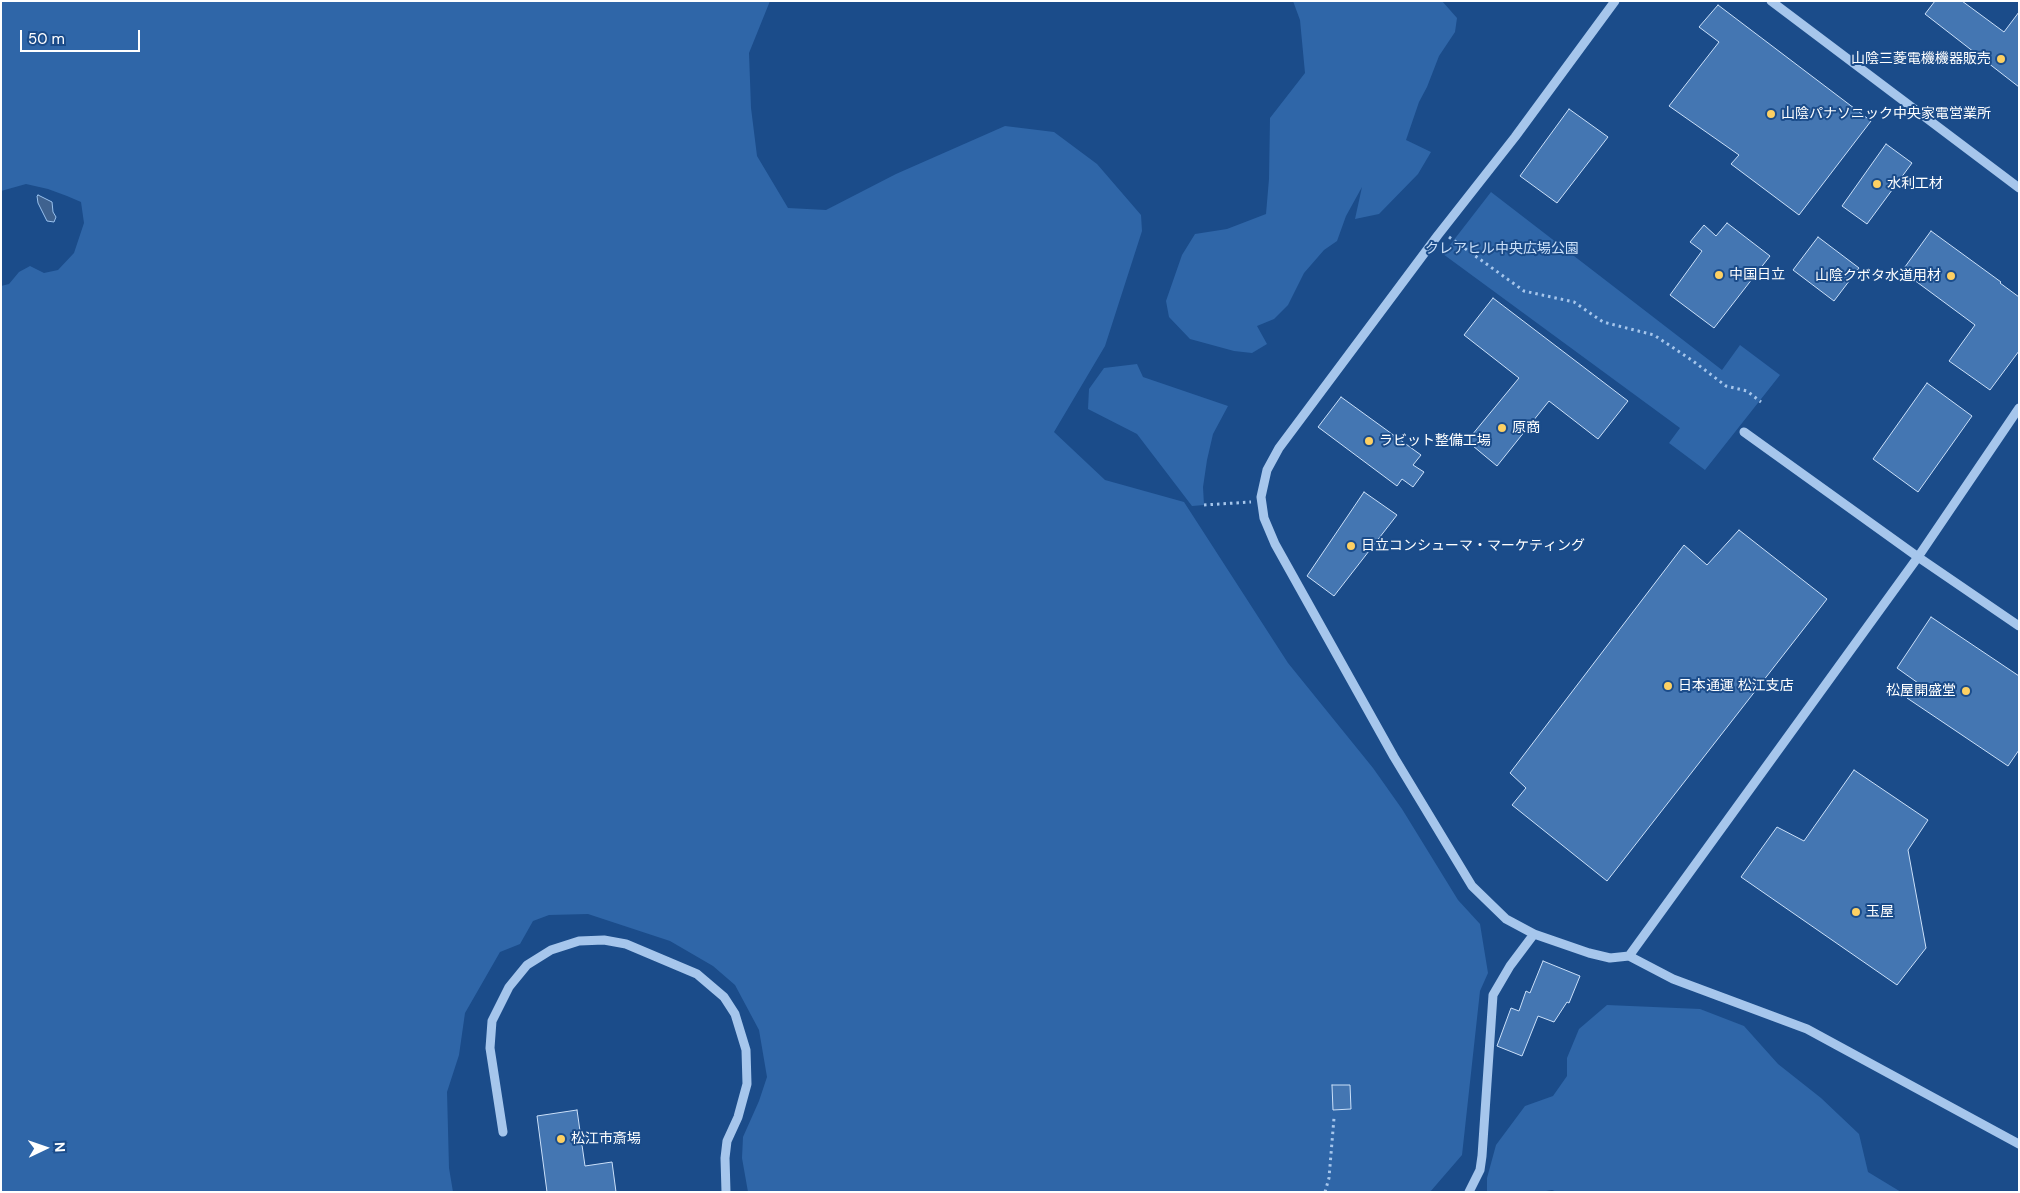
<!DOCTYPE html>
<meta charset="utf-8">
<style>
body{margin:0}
#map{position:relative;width:2020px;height:1193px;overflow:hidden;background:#1b4c8a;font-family:"DM Sans",sans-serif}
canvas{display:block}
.frame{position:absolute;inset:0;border:2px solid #fff;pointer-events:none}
.north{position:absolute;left:20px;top:1123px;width:50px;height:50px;-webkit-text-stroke:4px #1b4c8a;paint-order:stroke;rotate:87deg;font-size:14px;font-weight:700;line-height:20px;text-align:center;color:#fff}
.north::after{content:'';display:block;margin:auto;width:18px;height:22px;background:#fff;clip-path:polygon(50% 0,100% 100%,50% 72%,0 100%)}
.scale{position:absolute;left:20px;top:30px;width:120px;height:22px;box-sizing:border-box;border:2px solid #fff;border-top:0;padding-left:6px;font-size:15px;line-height:18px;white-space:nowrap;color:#fff;-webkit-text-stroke:4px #1b4c8a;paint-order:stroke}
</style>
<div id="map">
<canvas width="2020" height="1193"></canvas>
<div class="frame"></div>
<div class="north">N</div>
<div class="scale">50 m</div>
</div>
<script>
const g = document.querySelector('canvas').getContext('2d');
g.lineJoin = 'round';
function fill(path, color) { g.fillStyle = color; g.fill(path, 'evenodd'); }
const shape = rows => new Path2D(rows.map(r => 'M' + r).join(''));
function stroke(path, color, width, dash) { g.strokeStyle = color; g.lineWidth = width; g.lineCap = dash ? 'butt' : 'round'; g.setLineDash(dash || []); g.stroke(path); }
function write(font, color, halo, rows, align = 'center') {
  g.font = font + ' "DM Sans","Noto Sans JP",sans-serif'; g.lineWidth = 4; g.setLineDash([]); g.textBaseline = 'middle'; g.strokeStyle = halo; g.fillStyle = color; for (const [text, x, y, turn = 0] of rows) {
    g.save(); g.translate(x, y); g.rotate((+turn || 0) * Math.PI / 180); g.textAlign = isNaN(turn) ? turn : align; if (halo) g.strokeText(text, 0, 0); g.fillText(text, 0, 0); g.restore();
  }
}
const green = shape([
 [1,1,770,1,749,53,751,108,757,156,788,208,826,210,896,174,1005,126,1054,132,1097,164,1141,215,1142,231,1105,346,1054,432,1105,480,1184,502,1288,663,1373,768,1402,809,1458,900,1480,924,1488,973,1480,991,1462,1155,1430,1192,748,1192,742,1158,743,1137,759,1101,767,1077,759,1030,735,985,713,966,670,941,588,914,549,915,533,921,520,944,500,952,465,1013,459,1055,447,1092,449,1168,453,1192,1,1192,1,286,9,284,19,272,30,266,44,273,58,270,74,253,84,223,81,202,67,196,48,189,26,184,1,191],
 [1293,1,1442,1,1457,18,1455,32,1439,56,1427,87,1419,102,1406,140,1431,152,1418,174,1379,214,1355,219,1362,187,1346,216,1337,241,1324,250,1304,273,1288,305,1274,319,1257,326,1267,344,1252,353,1234,351,1190,339,1169,317,1166,301,1182,255,1195,234,1227,229,1266,214,1269,179,1270,118,1305,73,1300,20],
 [1491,192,1722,370,1740,345,1780,375,1705,470,1669,443,1680,428,1443,254],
 [1137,364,1143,377,1228,406,1213,434,1207,460,1203,487,1204,505,1192,506,1137,434,1088,409,1089,389,1104,368],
 [1607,1005,1700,1009,1744,1026,1778,1064,1821,1098,1859,1134,1868,1172,1901,1192,1557,1192,1552,1190,1540,1192,1487,1192,1487,1178,1496,1145,1525,1106,1553,1096,1567,1076,1567,1058,1579,1029]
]);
const water = shape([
 [38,195,52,202,53,212,56,217,54,222,47,221,38,203,37,196,38,195]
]);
const building = shape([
 [1935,1,1962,1,2004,32,2019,12,2019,87,1925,14,1935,1],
 [1718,5,1871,121,1799,215,1731,164,1739,155,1669,106,1719,42,1699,27,1718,5],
 [1569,109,1608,137,1557,203,1520,176,1569,109],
 [1886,144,1912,163,1867,224,1842,206,1886,144],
 [1727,223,1770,256,1714,328,1670,295,1702,251,1690,242,1704,225,1716,236,1727,223],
 [1931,231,2001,282,2000,283,2019,297,2019,351,1990,390,1949,361,1975,325,1902,271,1931,231],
 [1818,237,1859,268,1834,301,1793,270,1818,237],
 [1493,298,1628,401,1598,439,1549,401,1497,466,1467,441,1519,378,1464,335,1493,298],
 [1927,383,1972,416,1918,492,1873,459,1927,383],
 [1341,397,1421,455,1413,465,1424,472,1413,487,1402,479,1397,486,1318,427,1341,397],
 [1364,492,1397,515,1334,596,1307,576,1364,492],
 [1739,530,1827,599,1607,881,1512,805,1526,788,1510,773,1684,545,1707,565,1739,530],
 [1931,617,2019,676,2019,750,2008,766,1907,698,1918,683,1897,668,1931,617],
 [1854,770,1928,820,1908,850,1926,948,1897,985,1741,877,1777,827,1804,841,1854,770],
 [1543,961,1580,976,1569,1003,1567,1002,1554,1022,1538,1016,1522,1056,1497,1046,1511,1008,1519,1011,1526,991,1530,993,1543,961],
 [1332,1085,1350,1085,1351,1109,1333,1110,1332,1085],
 [577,1110,585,1166,612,1162,616,1192,547,1192,537,1116,577,1110]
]);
const path = shape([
 [1449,237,1524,291,1574,302,1603,322,1654,335,1693,361,1726,386,1747,391,1761,402],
 [1204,505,1251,502],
 [1325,1192,1329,1178,1334,1118]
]);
const minor = shape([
 [1615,1,1515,137,1438,235,1279,448,1267,470,1261,497,1264,518,1275,544,1394,757,1472,886,1506,919,1534,934,1589,953,1610,958,1629,956,1673,979,1807,1029,2019,1144],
 [1771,1,2019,188],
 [1744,432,1918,557,2019,626],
 [1629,956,1918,557,2019,408],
 [503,1132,490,1048,492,1021,509,987,527,965,551,950,579,941,604,940,626,944,697,974,724,997,735,1014,746,1050,747,1084,738,1117,727,1141,725,1158,726,1192],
 [1469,1192,1480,1170,1482,1156,1493,995,1510,966,1534,934]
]);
const markers = [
 [2001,59,5,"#fdd063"],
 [1771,114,5,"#fdd063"],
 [1877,184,5,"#fdd063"],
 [1719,275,5,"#fdd063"],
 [1951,276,5,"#fdd063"],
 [1502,428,5,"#fdd063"],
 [1369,441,5,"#fdd063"],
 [1351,546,5,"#fdd063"],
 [1668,686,5,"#fdd063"],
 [1966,691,5,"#fdd063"],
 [1856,912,5,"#fdd063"],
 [561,1139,5,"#fdd063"]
];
const poiNames = [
 ["山陰三菱電機機器販売",1991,59,"right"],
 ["山陰パナソニック中央家電営業所",1781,114],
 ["水利工材",1887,184],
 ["中国日立",1729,275],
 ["山陰クボタ水道用材",1941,276,"right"],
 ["原商",1512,428],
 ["ラビット整備工場",1379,441],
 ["日立コンシューマ・マーケティング",1361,546],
 ["日本通運 松江支店",1678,686],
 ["松屋開盛堂",1956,691,"right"],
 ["玉屋",1866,912],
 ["松江市斎場",571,1139]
];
const parkNames = [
 ["クレアヒル中央広場公園",1502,249]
];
fill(green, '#2f66a8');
fill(water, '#3f628f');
stroke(water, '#99c1ee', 1);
fill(building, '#4476b2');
stroke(building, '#cbe0f9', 1);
stroke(path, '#a6c6ec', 3, [2.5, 4]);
stroke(minor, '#a6c6ec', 9);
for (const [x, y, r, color] of markers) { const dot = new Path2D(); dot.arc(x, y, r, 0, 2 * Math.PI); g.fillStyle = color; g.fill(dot); stroke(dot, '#1b4c8a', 2); }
write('14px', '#fff', '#1b4c8a', poiNames, 'left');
write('14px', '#cbe0f9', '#1b4c8a', parkNames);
</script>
